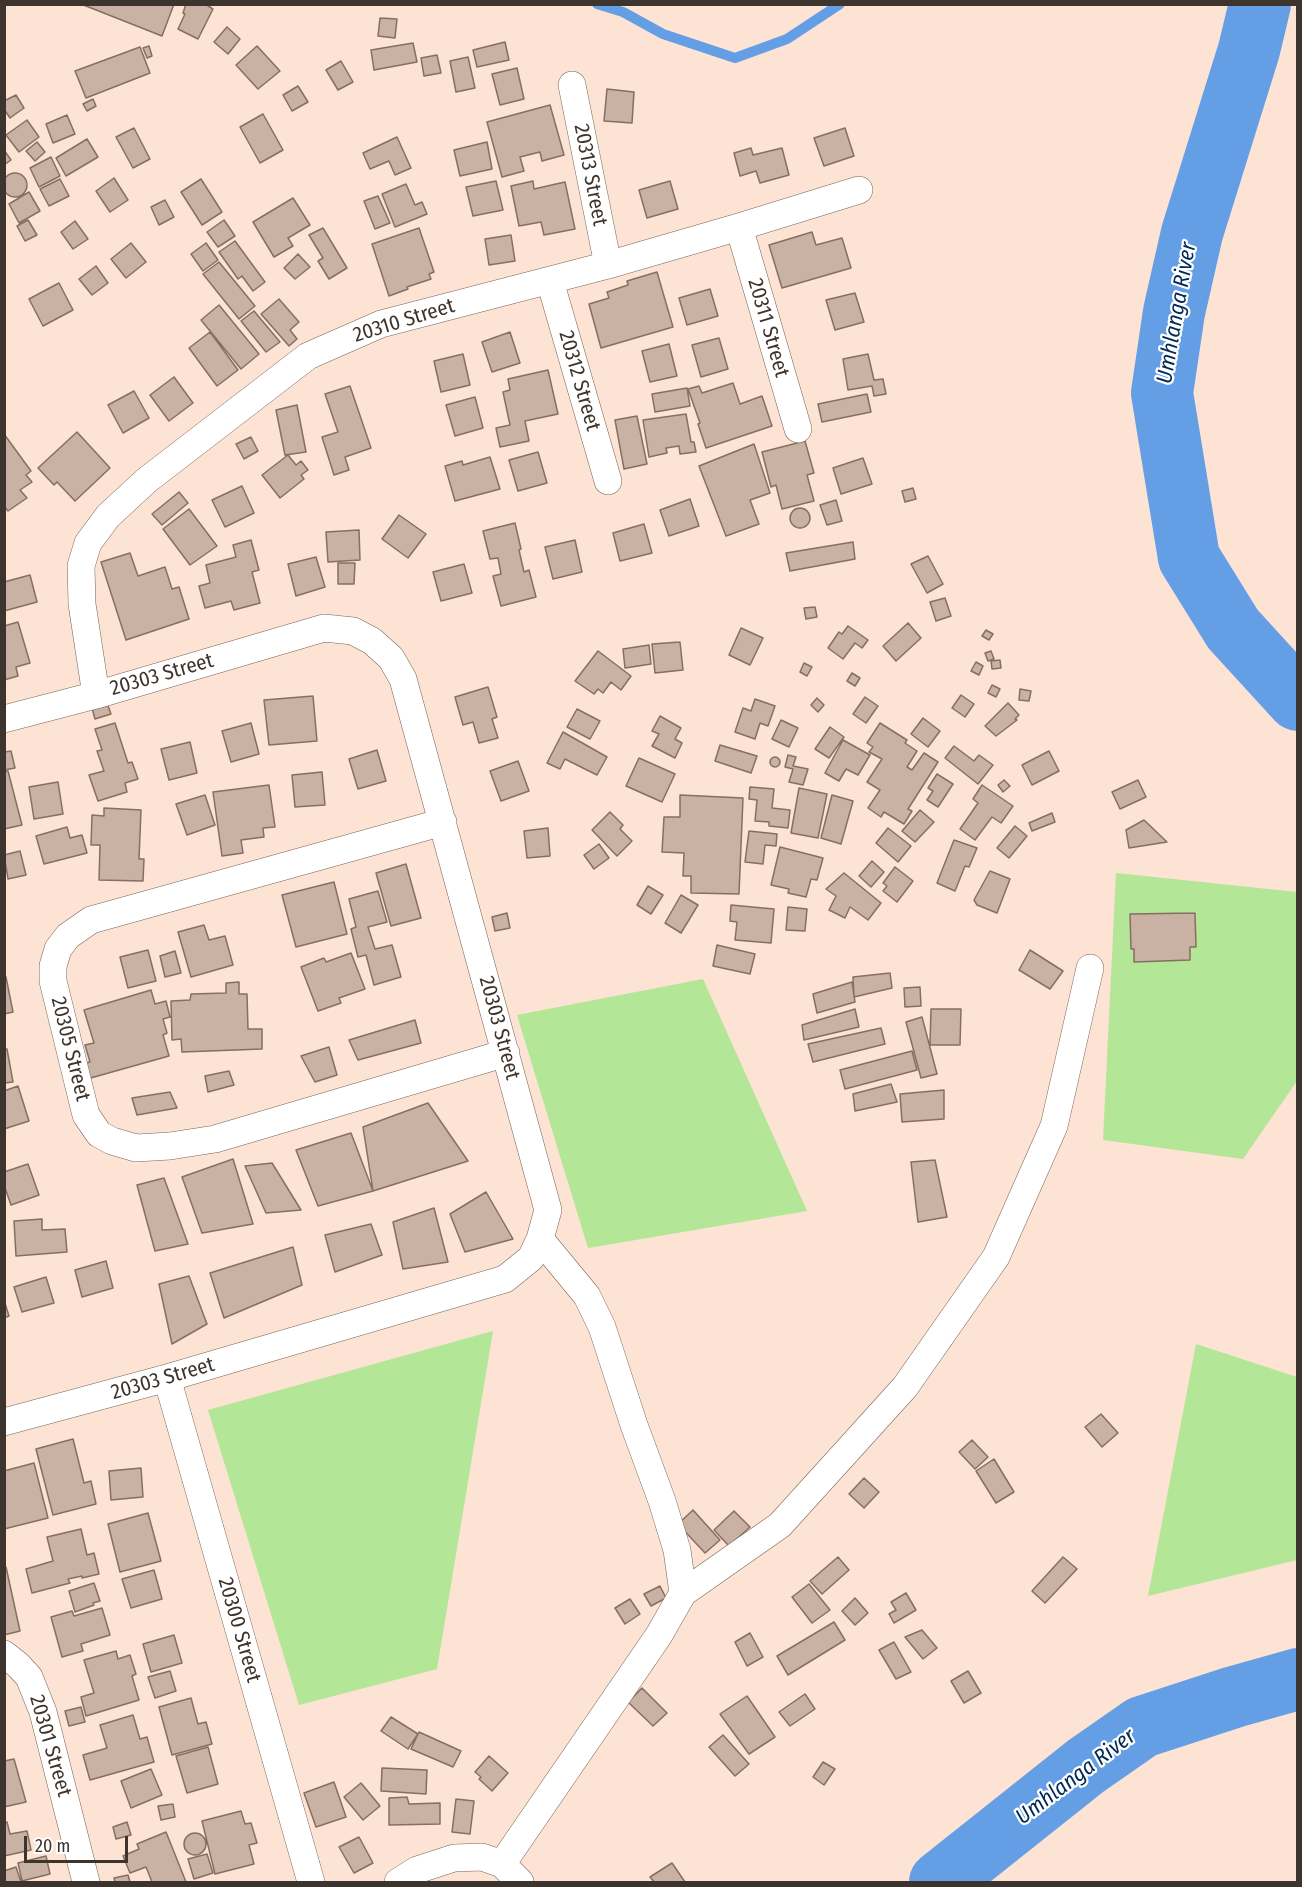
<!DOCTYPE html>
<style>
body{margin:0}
#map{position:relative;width:1302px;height:1887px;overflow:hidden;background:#fce3d4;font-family:"Fira Sans Condensed",sans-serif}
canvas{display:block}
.frame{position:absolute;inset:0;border:6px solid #3e342e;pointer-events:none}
.scale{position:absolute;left:24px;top:1836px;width:104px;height:27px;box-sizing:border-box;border:3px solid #3e342e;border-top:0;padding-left:8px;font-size:18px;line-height:21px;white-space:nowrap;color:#3e342e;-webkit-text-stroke:4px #fff;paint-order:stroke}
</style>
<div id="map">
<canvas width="1302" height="1887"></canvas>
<div class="frame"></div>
<div class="scale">20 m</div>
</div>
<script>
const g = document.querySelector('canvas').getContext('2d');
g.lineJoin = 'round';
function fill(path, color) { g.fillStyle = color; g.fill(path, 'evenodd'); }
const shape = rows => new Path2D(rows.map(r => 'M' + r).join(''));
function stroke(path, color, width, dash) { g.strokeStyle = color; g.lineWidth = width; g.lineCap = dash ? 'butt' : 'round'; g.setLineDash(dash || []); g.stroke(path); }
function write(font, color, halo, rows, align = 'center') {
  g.font = font + ' "Fira Sans Condensed",sans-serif'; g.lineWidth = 4.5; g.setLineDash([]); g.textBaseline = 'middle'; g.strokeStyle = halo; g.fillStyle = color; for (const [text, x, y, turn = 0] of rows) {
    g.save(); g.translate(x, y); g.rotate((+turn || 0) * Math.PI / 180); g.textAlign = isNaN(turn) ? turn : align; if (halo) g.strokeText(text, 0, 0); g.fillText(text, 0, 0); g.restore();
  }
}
const green = shape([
 [1116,873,1297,892,1297,1081,1243,1159,1103,1140],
 [703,979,807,1211,588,1248,517,1015],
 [493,1331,437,1669,299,1705,208,1410],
 [1196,1344,1297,1377,1297,1560,1148,1596]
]);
const stream = shape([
 [597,4,623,12,663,34,735,58,787,39,840,4]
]);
const river = shape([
 [1260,4,1249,50,1192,233,1174,312,1162,393,1189,558,1233,629,1298,700],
 [940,1882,1086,1766,1142,1727,1234,1697,1298,1679]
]);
const building = shape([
 [81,4,174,4,162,36,81,4],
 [186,4,205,4,213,9,198,39,178,29,185,14,183,13,186,4],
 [380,18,397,19,395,38,378,36,380,18],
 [227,27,240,39,228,54,214,42,227,27],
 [505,42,509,60,477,67,473,50,505,42],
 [413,43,417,62,374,70,371,50,413,43],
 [149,46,152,56,147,58,143,48,149,46],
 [257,46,280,71,258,89,236,65,257,46],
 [140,47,150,73,86,98,75,71,140,47],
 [437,55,441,73,424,76,421,58,437,55],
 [468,57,475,88,456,92,450,61,468,57],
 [341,61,353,82,338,90,326,70,341,61],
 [517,68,524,99,500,105,492,74,517,68],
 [298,86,308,102,292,111,283,95,298,86],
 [607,89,634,92,632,123,604,121,607,89],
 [16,95,24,108,10,118,4,109,4,101,16,95],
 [93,99,96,106,87,111,83,104,93,99],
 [550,105,564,155,542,161,540,152,520,157,524,171,502,177,487,122,550,105],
 [263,114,283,150,260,163,240,127,263,114],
 [67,115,75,134,53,143,46,124,67,115],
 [27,120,39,137,19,152,6,135,27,120],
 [134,128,150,159,133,168,116,137,134,128],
 [845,128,854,156,824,166,814,138,845,128],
 [397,137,411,168,395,175,389,161,370,169,363,153,397,137],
 [87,139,98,157,66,176,56,158,87,139],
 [37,142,45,152,35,161,26,151,37,142],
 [487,142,492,169,460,176,454,150,487,142],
 [751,148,753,155,782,148,789,175,760,183,756,171,740,176,734,153,751,148],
 [4,150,11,160,4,165,4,150],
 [51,157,60,176,39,187,30,168,51,157],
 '3 185a12 12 0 1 1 24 0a12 12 0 1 1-24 0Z',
 [114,178,128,200,110,212,96,191,114,178],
 [60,179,69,196,49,206,40,189,60,179],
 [201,179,222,212,202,225,181,192,201,179],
 [496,181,503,210,473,216,466,187,496,181],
 [533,181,534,189,565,182,575,229,544,235,541,222,519,226,511,186,533,181],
 [670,181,678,209,647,218,639,190,670,181],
 [406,184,415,205,422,202,427,214,395,227,382,194,406,184],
 [29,192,40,211,19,223,9,204,29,192],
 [378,196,390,223,375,229,364,201,378,196],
 [293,198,310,225,288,238,293,246,274,257,253,222,293,198],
 [165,200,174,217,159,225,151,207,165,200],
 [28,220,37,235,25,241,17,226,28,220],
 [224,220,235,236,218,247,207,232,224,220],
 [75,221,88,239,73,249,61,232,75,221],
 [323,228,347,268,329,279,318,261,323,258,309,235,323,228],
 [419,228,434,272,429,274,431,279,407,287,408,289,389,296,372,244,419,228],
 [812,232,816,245,842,238,851,268,782,288,769,245,812,232],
 [511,235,515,261,489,265,485,239,511,235],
 [235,241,265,282,253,291,242,276,238,279,219,252,235,241],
 [131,243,146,262,126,278,111,259,131,243],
 [206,243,218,260,203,271,191,254,206,243],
 [298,254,310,267,295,279,284,268,298,254],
 [219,262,255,306,239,319,203,274,219,262],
 [96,266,108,283,92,295,79,279,96,266],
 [657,272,673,327,601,348,589,304,609,298,607,292,628,285,627,281,657,272],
 [59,283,73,310,43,326,29,299,59,283],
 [710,289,718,316,687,325,679,298,710,289],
 [855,293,864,322,835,330,826,300,855,293],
 [279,299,299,322,290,330,297,339,289,346,261,314,279,299],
 [219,305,259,354,241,369,201,320,219,305],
 [254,311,280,342,266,352,241,321,254,311],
 [210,332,238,370,217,386,189,348,210,332],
 [510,332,520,363,492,372,482,342,510,332],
 [719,338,728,369,701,377,692,345,719,338],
 [669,344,677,376,650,382,642,351,669,344],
 [463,354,470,385,441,392,434,361,463,354],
 [868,354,874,380,883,379,886,394,874,396,872,386,848,390,843,359,868,354],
 [548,370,558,414,525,421,529,441,500,447,496,428,510,425,503,392,510,390,508,379,548,370],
 [174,377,193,403,169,421,150,395,174,377],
 [733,383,740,404,762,396,772,426,706,448,698,424,700,423,688,389,699,386,702,393,733,383],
 [350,386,371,448,345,457,349,470,334,475,322,437,338,432,325,394,350,386],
 [687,388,690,406,655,412,652,394,687,388],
 [134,391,149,418,123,433,108,405,134,391],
 [867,394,871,412,822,422,818,404,867,394],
 [475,397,483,428,455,436,446,405,475,397],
 [297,405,306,452,285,455,276,410,297,405],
 [686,414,691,442,694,442,696,452,680,454,679,446,666,448,667,453,649,457,643,420,686,414],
 [637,416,647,464,624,469,615,420,637,416],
 [77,432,110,468,75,501,57,482,54,485,38,468,77,432],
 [4,434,31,471,26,475,32,482,20,490,27,498,8,511,4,506,4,434],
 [251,437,258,451,244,459,236,444,251,437],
 [805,441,814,473,807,475,814,501,782,509,776,485,771,487,762,452,805,441],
 [754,444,770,493,750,500,759,524,726,536,699,466,754,444],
 [538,452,547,483,518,491,509,460,538,452],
 [288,455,296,465,301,461,308,470,301,475,304,479,280,498,262,475,288,455],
 [490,457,500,489,455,501,445,466,462,461,463,465,490,457],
 [863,458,872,484,841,494,833,468,863,458],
 [242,486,254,513,225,527,212,500,242,486],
 [913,488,916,499,905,502,902,491,913,488],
 [179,492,188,503,162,525,152,514,179,492],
 [690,499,699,526,669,536,660,510,690,499],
 [836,500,842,521,827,525,820,505,836,500],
 '790 518a10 10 0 1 1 20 0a10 10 0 1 1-20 0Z',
 [189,509,217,546,190,565,163,529,189,509],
 [399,515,426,534,408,558,382,539,399,515],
 [515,523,521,549,519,550,524,572,529,570,536,597,501,606,493,576,501,574,498,558,490,559,483,531,515,523],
 [644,524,652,553,620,561,613,533,644,524],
 [359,530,360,560,328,562,326,532,359,530],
 [251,540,259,570,252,572,260,603,234,610,231,601,205,608,199,586,210,583,206,565,236,557,233,545,251,540],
 [575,540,582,572,553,579,545,547,575,540],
 [853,542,855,559,790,571,786,553,853,542],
 [130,553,138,576,165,567,172,589,179,587,189,619,126,640,101,562,130,553],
 [928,556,943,584,927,593,911,564,928,556],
 [316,557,325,587,296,596,288,564,316,557],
 [338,563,355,563,354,584,338,584,338,563],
 [464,564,472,593,441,601,433,572,464,564],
 [30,575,37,602,4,611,4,582,30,575],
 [945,598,951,616,936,621,930,602,945,598],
 [815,607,817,617,806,619,804,608,815,607],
 [18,622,30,663,16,667,18,676,4,680,4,626,18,622],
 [908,623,921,638,896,661,883,646,908,623],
 [848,626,868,640,862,648,855,643,843,659,828,648,839,632,842,634,848,626],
 [741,628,763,638,750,665,729,655,741,628],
 [986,630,993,634,989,640,982,636,986,630],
 [680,642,683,670,655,673,652,644,680,642],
 [649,645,651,664,625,668,623,649,649,645],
 [598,651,631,676,621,690,611,682,603,693,598,689,594,694,575,681,598,651],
 [991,651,994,659,988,661,985,653,991,651],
 [1000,660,1001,668,992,669,991,661,1000,660],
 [976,662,983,666,979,675,971,671,976,662],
 [804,663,812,667,807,676,800,672,804,663],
 [852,673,860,678,855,686,847,681,852,673],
 [992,685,1000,689,996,697,988,693,992,685],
 [488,687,497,717,492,719,498,738,479,743,473,722,463,725,455,697,488,687],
 [1020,689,1031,691,1029,701,1019,700,1020,689],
 [961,695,974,704,965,717,952,708,961,695],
 [313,696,317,741,269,745,264,700,313,696],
 [865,697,878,706,866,723,853,714,865,697],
 [817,698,824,705,818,712,811,705,817,698],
 [755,699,775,706,768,726,760,723,755,739,735,732,743,708,751,711,755,699],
 [107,703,111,714,95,719,92,708,107,703],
 [1008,703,1019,715,1015,719,1017,720,996,736,985,726,1008,703],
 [577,709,600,721,590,739,567,727,577,709],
 [660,716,681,728,675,739,682,743,675,758,652,746,659,734,652,731,660,716],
 [923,718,940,731,928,747,911,734,923,718],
 [781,720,798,728,789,747,772,739,781,720],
 [115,723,128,763,132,762,138,779,125,783,127,792,98,801,89,775,104,771,97,751,102,750,95,729,115,723],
 [251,723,259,754,231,762,222,731,251,723],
 [880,723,907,740,905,743,917,751,907,767,912,770,924,753,938,762,908,809,912,811,904,824,884,812,881,817,868,808,880,790,867,782,882,759,869,752,873,747,867,743,880,723],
 [830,727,844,737,829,758,815,749,830,727],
 [563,732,607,757,597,775,565,759,560,769,547,763,563,732],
 [843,740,870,755,858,775,846,769,839,781,825,773,843,740],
 [190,742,197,773,169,780,161,749,190,742],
 [720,745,757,756,751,773,715,761,720,745],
 [954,746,974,761,979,755,993,765,978,784,945,758,954,746],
 [377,750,386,781,358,789,349,759,377,750],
 [11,751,15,768,4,770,4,752,11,751],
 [1049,751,1059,771,1032,785,1022,765,1049,751],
 [788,755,796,757,793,766,808,769,803,785,789,782,793,769,785,767,788,755],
 '770 762a5 5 0 1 1 10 0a5 5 0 1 1-10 0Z',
 [639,758,675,774,662,802,626,786,639,758],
 [518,761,529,791,501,801,490,771,518,761],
 [8,771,22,825,4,829,4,772,8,771],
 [322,772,325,805,295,807,292,775,322,772],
 [937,774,953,784,938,807,927,800,933,791,928,788,937,774],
 [1004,780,1010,786,1003,792,998,785,1004,780],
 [1138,780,1146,797,1120,809,1112,792,1138,780],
 [58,782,63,814,34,819,29,787,58,782],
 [269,785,275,827,263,828,264,837,241,840,243,853,222,856,213,792,269,785],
 [982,785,1013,806,1001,823,992,817,975,840,960,829,978,803,973,799,982,785],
 [750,787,774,789,772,808,790,810,788,828,769,826,769,822,755,821,757,800,749,799,750,787],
 [799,788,827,794,818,838,791,833,799,788],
 [205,795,215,825,187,835,176,804,205,795],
 [680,795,743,798,739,894,691,893,691,876,683,876,684,853,662,852,664,817,680,817,680,795],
 [832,795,853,801,841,844,821,838,832,795],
 [104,808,141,810,139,859,144,859,143,881,99,880,100,845,91,845,92,815,104,816,104,808],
 [920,810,934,822,915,842,902,831,920,810],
 [610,812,623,825,620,829,632,841,617,856,592,830,610,812],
 [1052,813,1055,822,1032,831,1029,823,1052,813],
 [1144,820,1167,842,1129,848,1126,830,1144,820],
 [1015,826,1027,836,1009,858,997,848,1015,826],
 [67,827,70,838,82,835,87,853,44,864,36,836,67,827],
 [548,828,550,856,527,858,524,831,548,828],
 [888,828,911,846,898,862,876,843,888,828],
 [749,831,777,834,776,846,765,845,763,864,745,862,749,831],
 [954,840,977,848,969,867,965,866,955,891,937,883,954,840],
 [599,844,609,858,594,869,584,855,599,844],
 [780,847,823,858,817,880,811,879,806,897,788,893,789,889,771,885,780,847],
 [20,851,26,875,8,879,4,855,20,851],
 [872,861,884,872,871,887,859,876,872,861],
 [406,864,421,918,391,926,376,873,406,864],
 [895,867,913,881,897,902,883,891,887,886,883,883,895,867],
 [990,871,1010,879,997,913,977,905,974,900,990,871],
 [844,873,881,903,868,920,850,907,845,918,829,910,836,896,826,889,844,873],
 [334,882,347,934,296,947,282,895,334,882],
 [648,886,663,895,651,914,637,905,648,886],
 [378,891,387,922,368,927,375,949,392,945,401,977,374,985,366,955,358,957,351,929,356,927,349,899,378,891],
 [681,895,698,905,681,933,665,923,681,895],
 [731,905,774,909,771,943,735,940,737,922,730,921,731,905],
 [788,907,807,909,805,931,786,930,788,907],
 [507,913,510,928,495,931,492,917,507,913],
 [1195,913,1196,947,1190,947,1190,960,1134,962,1134,949,1131,949,1130,914,1195,913],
 [204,925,209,940,225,936,233,965,191,977,178,932,204,925],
 [717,945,755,954,750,974,713,966,717,945],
 [148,950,156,981,128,988,120,957,148,950],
 [1030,950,1063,971,1050,989,1019,970,1030,950],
 [175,951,181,973,165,977,160,956,175,951],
 [351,953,365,989,339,998,341,1003,318,1011,301,967,324,958,326,962,351,953],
 [890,973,892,988,854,997,853,977,890,973],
 [4,977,6,977,13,1012,4,1014,4,977],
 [239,982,239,994,247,994,248,1029,262,1029,262,1049,182,1052,181,1039,172,1040,171,1001,190,1000,191,994,226,993,226,983,239,982],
 [852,982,855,1002,817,1013,813,994,852,982],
 [920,987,921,1006,905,1007,904,988,920,987],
 [151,990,155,1004,166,1001,170,1017,163,1019,167,1033,163,1035,169,1056,87,1079,82,1064,90,1062,85,1045,94,1043,84,1010,151,990],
 [855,1009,859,1027,804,1040,802,1025,855,1009],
 [931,1009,961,1009,960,1045,930,1045,931,1009],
 [922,1017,937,1074,921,1078,906,1022,922,1017],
 [415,1020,421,1043,358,1060,349,1040,415,1020],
 [881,1028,885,1044,813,1062,808,1044,881,1028],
 [329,1047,337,1075,315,1082,301,1056,329,1047],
 [4,1049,7,1049,13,1082,4,1083,4,1049],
 [912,1051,917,1070,845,1089,840,1070,912,1051],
 [229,1071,234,1085,208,1092,205,1076,229,1071],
 [891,1084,897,1102,855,1111,853,1094,891,1084],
 [18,1086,29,1121,4,1129,4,1091,18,1086],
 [944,1090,944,1119,902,1122,900,1094,944,1090],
 [170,1092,177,1108,137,1115,132,1098,170,1092],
 [428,1103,468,1161,373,1191,363,1127,428,1103],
 [351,1133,373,1191,318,1206,296,1150,351,1133],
 [233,1159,253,1224,202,1233,182,1177,233,1159],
 [935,1160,947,1217,918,1222,911,1162,935,1160],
 [272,1163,301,1210,266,1213,245,1166,272,1163],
 [28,1164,39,1195,11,1205,4,1185,4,1172,28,1164],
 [164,1178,188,1244,155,1251,137,1185,164,1178],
 [486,1192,513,1239,465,1252,450,1214,486,1192],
 [434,1208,448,1262,403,1269,393,1222,434,1208],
 [42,1219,42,1230,65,1229,67,1252,16,1256,14,1221,42,1219],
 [371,1224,382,1255,335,1272,325,1235,371,1224],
 [293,1247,302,1285,224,1318,210,1273,293,1247],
 [106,1261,113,1288,82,1297,75,1270,106,1261],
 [189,1276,207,1324,172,1344,159,1284,189,1276],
 [46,1277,54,1303,22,1312,14,1287,46,1277],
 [4,1300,9,1316,4,1318,4,1300],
 [1101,1414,1118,1433,1102,1447,1085,1427,1101,1414],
 [73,1439,84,1483,91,1481,96,1504,53,1515,36,1449,73,1439],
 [972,1440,988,1457,975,1469,959,1452,972,1440],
 [994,1459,1014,1492,996,1503,976,1471,994,1459],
 [34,1463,48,1518,4,1529,4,1471,34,1463],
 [141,1468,143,1497,111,1500,109,1471,141,1468],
 [864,1478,879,1492,864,1508,849,1494,864,1478],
 [693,1510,720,1540,705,1553,678,1524,693,1510],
 [734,1511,750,1527,729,1546,714,1530,734,1511],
 [148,1513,161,1561,120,1572,108,1524,148,1513],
 [81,1529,87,1555,94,1553,99,1574,82,1578,82,1576,68,1579,70,1583,32,1593,26,1569,53,1561,47,1537,81,1529],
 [838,1557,849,1570,822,1594,810,1581,838,1557],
 [1063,1557,1077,1569,1045,1603,1032,1591,1063,1557],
 [6,1567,20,1631,4,1635,4,1568,6,1567],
 [154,1570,162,1599,131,1608,122,1579,154,1570],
 [94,1583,100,1601,93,1603,94,1605,75,1612,69,1591,94,1583],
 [809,1584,830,1610,812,1623,792,1597,809,1584],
 [660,1586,666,1598,651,1606,644,1594,660,1586],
 [906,1593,916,1610,894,1623,889,1614,896,1610,891,1602,906,1593],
 [855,1598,868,1613,855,1625,842,1611,855,1598],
 [630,1599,640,1614,625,1624,615,1608,630,1599],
 [102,1608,110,1635,81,1644,83,1651,62,1657,51,1617,72,1611,74,1616,102,1608],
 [834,1622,845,1640,788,1675,777,1656,834,1622],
 [922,1630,937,1648,923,1659,905,1637,922,1630],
 [750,1633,763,1657,747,1666,735,1642,750,1633],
 [174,1635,182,1663,151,1672,143,1644,174,1635],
 [894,1642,911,1672,896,1679,879,1650,894,1642],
 [116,1651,118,1659,130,1655,136,1674,132,1676,139,1700,86,1716,81,1697,94,1693,84,1660,116,1651],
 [170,1671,176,1691,155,1698,148,1677,170,1671],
 [968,1671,981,1693,964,1703,951,1681,968,1671],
 [642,1688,667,1713,653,1726,628,1702,642,1688],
 [805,1694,815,1709,790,1726,779,1712,805,1694],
 [747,1696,775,1737,749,1754,720,1714,747,1696],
 [191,1698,198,1724,206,1722,212,1744,172,1755,159,1707,191,1698],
 [81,1707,85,1722,69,1726,65,1711,81,1707],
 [133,1715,140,1739,147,1737,154,1762,90,1780,83,1755,107,1748,100,1725,133,1715],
 [391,1717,418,1734,408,1749,381,1731,391,1717],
 [419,1732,461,1751,453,1767,411,1749,419,1732],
 [723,1735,749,1764,735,1776,709,1747,723,1735],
 [208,1747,218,1784,187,1793,176,1756,208,1747],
 [489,1756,508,1773,492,1791,479,1779,481,1777,475,1772,489,1756],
 [14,1759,26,1802,4,1807,4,1761,14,1759],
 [823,1762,835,1769,824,1785,813,1777,823,1762],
 [382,1768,427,1770,426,1794,381,1791,382,1768],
 [151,1769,162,1795,131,1808,121,1781,151,1769],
 [334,1782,346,1817,316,1827,304,1793,334,1782],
 [361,1783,380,1806,363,1820,344,1797,361,1783],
 [407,1797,409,1804,440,1803,440,1824,389,1825,389,1798,407,1797],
 [456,1799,474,1801,470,1834,452,1832,456,1799],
 [173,1804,175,1817,161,1820,158,1806,173,1804],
 [241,1811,245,1824,251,1823,257,1843,249,1845,254,1864,215,1874,202,1821,241,1811],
 [4,1820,5,1822,7,1822,10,1834,27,1831,31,1850,4,1856,4,1820],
 [127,1822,131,1835,116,1839,113,1827,127,1822],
 [166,1832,186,1882,152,1882,146,1867,130,1873,123,1856,139,1849,137,1844,166,1832],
 '184 1844a11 11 0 1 1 22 0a11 11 0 1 1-22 0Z',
 [359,1837,373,1863,354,1873,339,1847,359,1837],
 [207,1854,213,1873,194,1879,188,1859,207,1854],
 [46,1856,50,1874,22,1881,18,1863,46,1856],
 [672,1863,685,1882,654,1882,650,1877,672,1863],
 [16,1867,21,1882,4,1882,4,1871,16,1867],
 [128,1875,130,1882,115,1882,114,1878,128,1875]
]);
const minor = shape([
 [572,85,608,265],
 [739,227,798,429],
 [550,281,608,481],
 [96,695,82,604,81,566,88,543,108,516,147,480,308,356,381,324,608,265,739,227,859,190],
 [4,719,96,695,324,628,353,631,372,641,391,658,403,679,548,1210,540,1239,531,1258,505,1279,167,1378,4,1422],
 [443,822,91,920,68,936,58,949,53,966,53,981,86,1115,99,1134,112,1141,136,1148,170,1146,215,1139,506,1053],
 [167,1378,311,1882],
 [683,1593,780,1525,905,1387,996,1257,1054,1126,1090,968],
 [4,1654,18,1665,29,1677,43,1712,86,1882],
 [502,1864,659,1635,683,1593,677,1550,662,1501,634,1425,602,1327,587,1296,540,1239],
 [398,1882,417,1870,454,1858,482,1857,502,1864,520,1882]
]);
const streetNames = [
 ["20313 Street",590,175,79],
 ["20310 Street",404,321,-17],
 ["20311 Street",768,328,74],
 ["20312 Street",579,381,74],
 ["20303 Street",162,675,-16],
 ["20303 Street",499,1028,75],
 ["20305 Street",70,1049,76],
 ["20303 Street",163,1379,-16],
 ["20300 Street",239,1630,74],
 ["20301 Street",50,1746,74]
];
const waterNames = [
 ["Umhlanga River",1177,313,-80],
 ["Umhlanga River",1076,1777,-37]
];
fill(green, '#b3e696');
stroke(stream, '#649ee4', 10);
stroke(river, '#649ee4', 62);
fill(building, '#c9b1a3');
stroke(building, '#856f62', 1.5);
stroke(minor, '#796457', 28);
stroke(minor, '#fff', 27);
write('21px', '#3e342e', '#fff', streetNames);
write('italic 22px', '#012b56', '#fff', waterNames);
</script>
